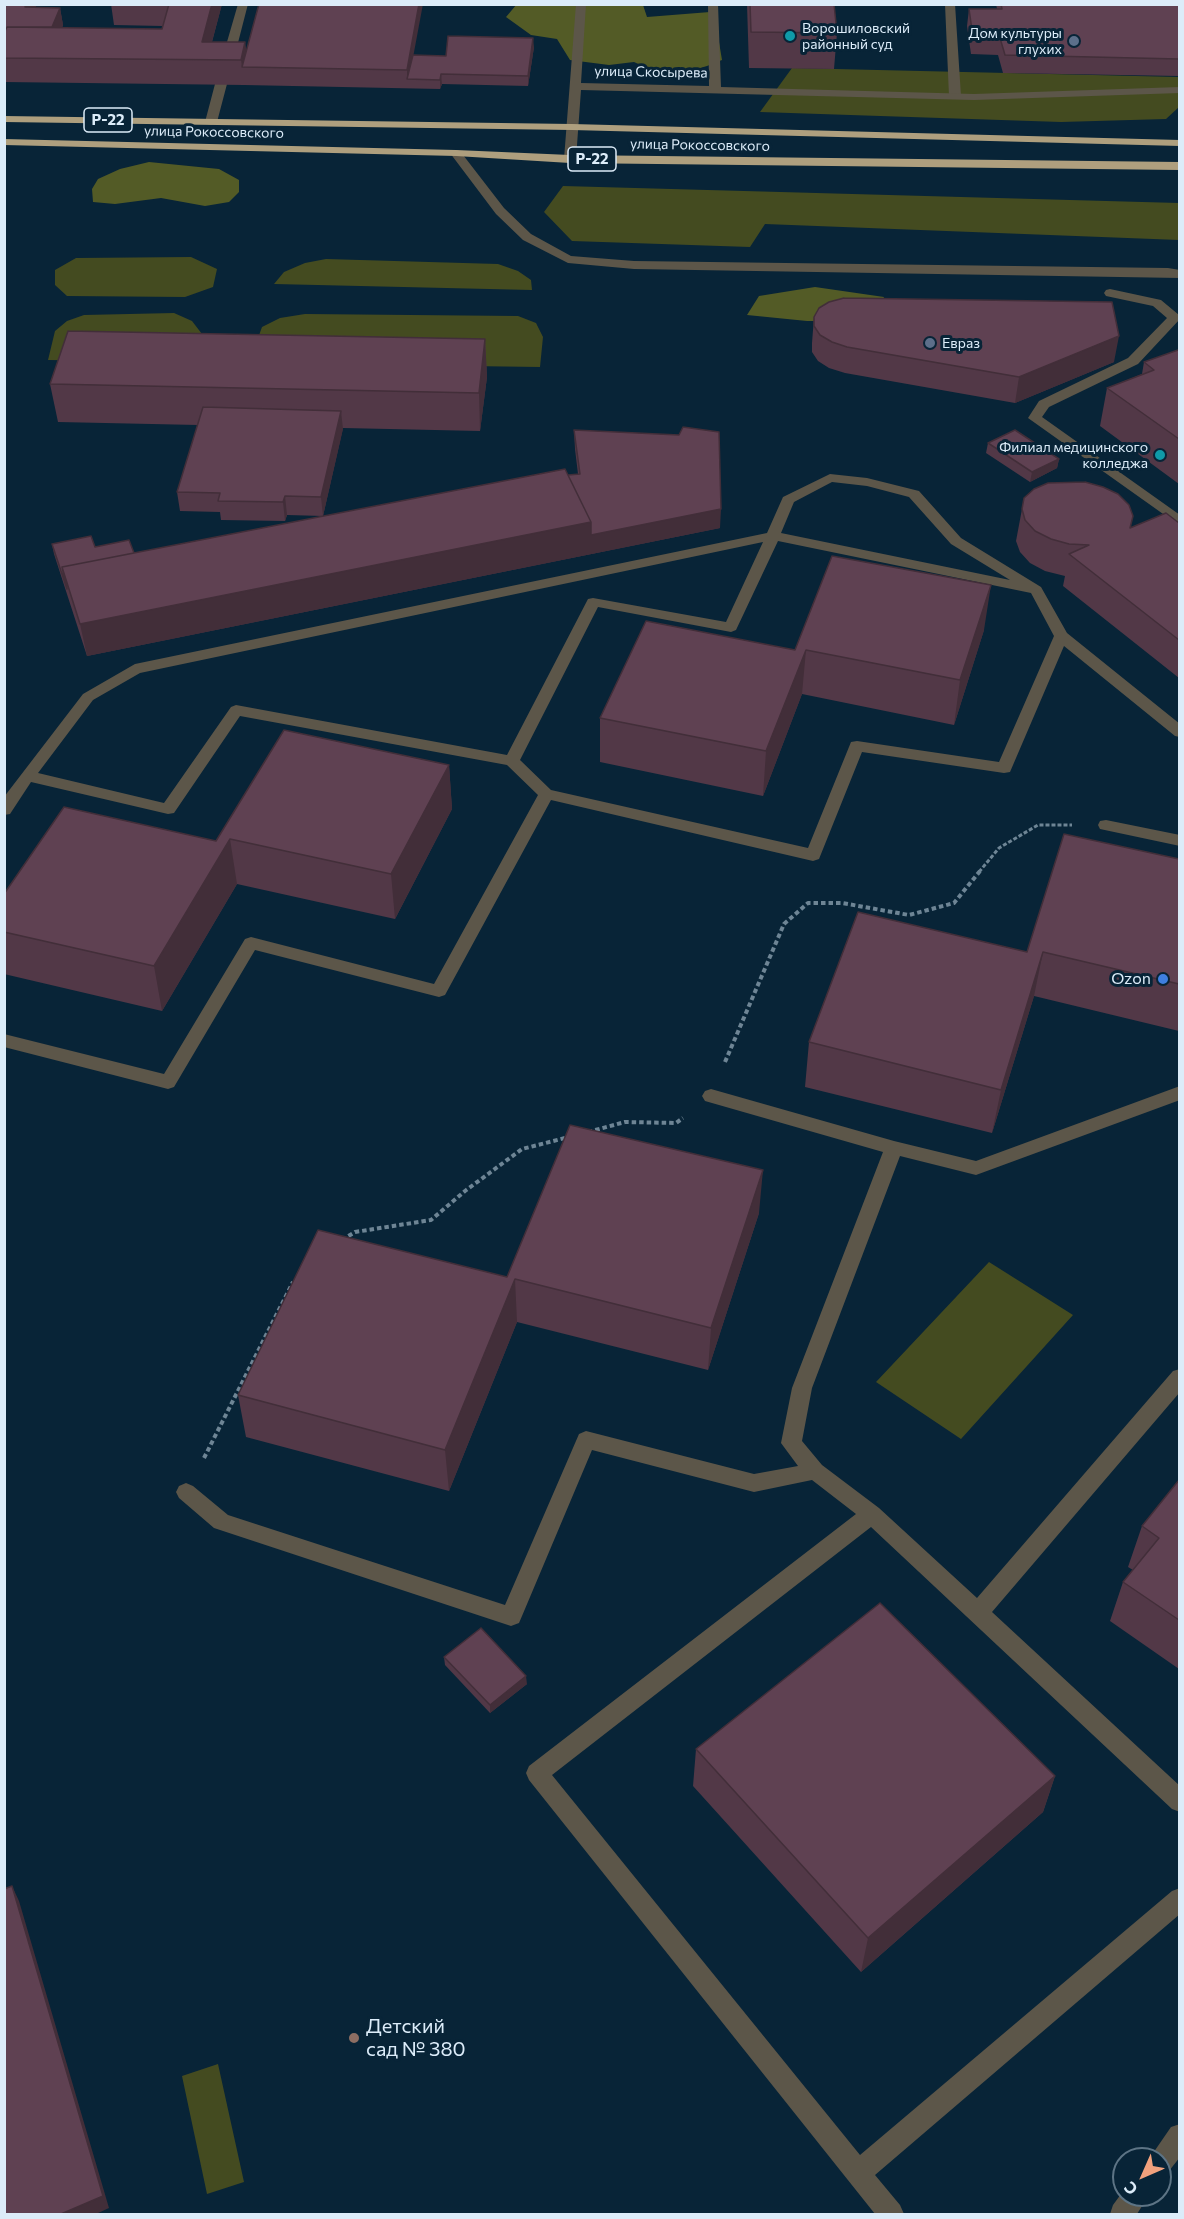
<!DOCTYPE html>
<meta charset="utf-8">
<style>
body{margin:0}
#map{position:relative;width:1184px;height:2219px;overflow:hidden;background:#082437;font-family:Commissioner,sans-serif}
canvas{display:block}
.frame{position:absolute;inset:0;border:6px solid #dcecf9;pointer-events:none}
.north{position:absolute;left:1112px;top:2147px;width:60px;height:60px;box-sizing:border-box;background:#082437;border:2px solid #5d7485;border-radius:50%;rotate:225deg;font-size:16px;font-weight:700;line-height:24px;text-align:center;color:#dcecf9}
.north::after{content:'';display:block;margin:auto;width:21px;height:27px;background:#f1a17d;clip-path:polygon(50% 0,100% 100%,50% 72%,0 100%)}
</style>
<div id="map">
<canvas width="1184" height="2219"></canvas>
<div class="frame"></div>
<div class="north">С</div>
</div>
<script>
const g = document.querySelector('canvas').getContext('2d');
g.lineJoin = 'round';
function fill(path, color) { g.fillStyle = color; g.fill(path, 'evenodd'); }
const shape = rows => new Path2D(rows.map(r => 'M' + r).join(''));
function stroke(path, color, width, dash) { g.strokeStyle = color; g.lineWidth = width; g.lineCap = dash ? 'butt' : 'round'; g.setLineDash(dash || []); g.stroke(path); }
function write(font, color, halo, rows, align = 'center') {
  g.font = font + ' Commissioner,sans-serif'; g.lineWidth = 6; g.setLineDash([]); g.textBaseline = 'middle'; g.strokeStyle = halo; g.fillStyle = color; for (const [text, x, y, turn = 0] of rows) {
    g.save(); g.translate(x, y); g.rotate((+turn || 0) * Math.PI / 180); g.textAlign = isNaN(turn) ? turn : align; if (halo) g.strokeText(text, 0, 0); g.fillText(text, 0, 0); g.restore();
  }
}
const green = shape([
 [792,68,1179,77,1179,107,1166,119,1061,122,760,112],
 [563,186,1179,203,1179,240,765,224,750,247,572,241,544,212],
 [191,257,217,269,213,287,185,297,67,296,55,285,55,270,76,258],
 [326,259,498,264,518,271,531,280,532,290,274,284,284,272,305,263],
 [174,313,192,321,202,334,191,362,48,360,55,331,67,321,84,315],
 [305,314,518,316,536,323,543,337,540,367,249,363,262,327,280,318],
 [989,1262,1073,1315,961,1439,876,1382],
 [218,2064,244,2182,207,2194,182,2076]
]);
const forest = shape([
 [517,4,643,5,647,17,710,12,717,30,722,60,707,66,680,74,661,74,634,62,609,65,570,60,557,39,531,35,506,17],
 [149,162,219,169,239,180,239,192,229,202,205,206,161,198,115,204,93,202,92,189,98,179,120,169],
 [815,287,884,297,875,321,807,321,747,315,759,296]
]);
const pathFar1 = shape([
 [979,872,999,848,1038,825,1072,825]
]);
const path = shape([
 [725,1062,784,924,808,903,842,903,909,915,954,903,980,871],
 [588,1132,625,1122,676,1123,683,1118],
 [342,1240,355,1232,431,1220,465,1191,522,1149,569,1137],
 [204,1458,293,1282]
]);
const lane = shape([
 [238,4,248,4,232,66,226,69,220,66,238,4],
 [945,4,955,4,961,96,955,99,949,96,945,4],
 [221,81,227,84,217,122,211,125,207,124,205,122,215,84,221,81],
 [456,150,460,151,504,208,531,234,571,256,634,261,1168,268,1180,270,1180,278,634,269,568,263,523,240,496,214,450,153,456,150],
 [1110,289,1161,300,1179,315,1180,319,1138,364,1049,407,1042,417,1180,515,1180,526,1028,418,1039,401,1128,358,1167,318,1153,306,1106,296,1104,293,1106,290,1110,289],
 [830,474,867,478,919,491,961,538,1041,587,1067,633,1180,724,1180,737,1175,736,1064,646,1010,772,1004,773,862,752,819,859,813,861,551,800,445,995,439,997,255,950,174,1087,168,1089,4,1047,4,1034,164,1074,245,939,251,937,434,984,538,795,507,765,240,716,174,813,168,814,31,782,10,814,4,815,4,797,83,694,135,664,767,533,783,497,830,474],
 [832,482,867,486,909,497,951,544,1010,580,781,533,794,502,832,482],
 [778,541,1031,593,1054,636,999,762,857,741,851,742,808,848,551,790,520,760,598,607,731,632,736,630,778,541],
 [763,542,726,622,593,598,588,599,507,755,236,705,231,707,164,803,38,773,93,700,140,673,763,542],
 [1106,820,1180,835,1180,846,1100,829,1098,825,1100,821,1106,820],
 [1180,1086,1180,1100,976,1175,900,1156,812,1388,802,1441,822,1465,879,1508,977,1598,1173,1371,1180,1369,1180,1392,992,1612,1180,1786,1180,1812,1172,1809,871,1527,552,1775,860,2155,1172,1891,1180,1888,1180,1914,875,2175,900,2205,904,2214,875,2214,529,1780,526,1773,529,1766,856,1514,812,1480,754,1492,592,1450,522,1616,519,1623,511,1626,214,1528,179,1498,176,1492,179,1486,186,1483,193,1486,228,1515,505,1605,579,1434,586,1431,754,1474,798,1466,781,1443,792,1388,883,1152,705,1101,702,1096,705,1091,711,1089,894,1141,976,1161,1180,1086],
 [1180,2124,1180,2157,1169,2171,1160,2174,1160,2159,1149,2159,1171,2127,1180,2124],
 [1124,2190,1124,2195,1149,2195,1137,2214,1110,2214,1113,2205,1124,2190]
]);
const street = shape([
 [576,4,586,4,581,83,709,86,708,4,718,4,721,87,974,94,1180,87,1180,93,974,100,581,90,576,159,570,163,564,159,576,4]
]);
const highway = shape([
 [4,116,572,124,1180,140,1180,146,572,130,4,122,4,116],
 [4,139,456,150,570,155,1180,162,1180,170,570,163,456,156,4,145,4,139]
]);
const wall = shape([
 [4,4,37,4,35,7,60,8,63,25,62,28,162,29,162,26,114,25,111,4,222,4,212,42,245,42,246,51,446,56,534,47,528,86,442,84,440,89,244,85,4,82],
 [747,4,834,4,837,33,834,69,749,68],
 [996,4,1179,4,1179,76,1003,73,998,55,971,54,967,26,969,9,997,9],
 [814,317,1114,362,1015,403,845,373,829,368,818,361,812,352,812,343],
 [485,339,487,377,480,431,343,428,323,516,287,515,285,521,221,520,220,512,180,511,177,492,198,425,58,422,50,384],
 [1179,350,1179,484,1100,426,1107,388,1142,374,1144,362],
 [574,430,720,528,87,656,54,554,52,544,95,547,134,553,578,474,575,449],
 [988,443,1059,459,1057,468,1030,482,986,453],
 [1022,509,1130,528,1179,523,1179,678,1063,586,1065,576,1045,571,1030,563,1020,552,1016,541],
 [984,630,954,725,802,694,763,796,600,762,600,718,795,650],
 [449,765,452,809,395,919,237,884,162,1011,4,974,4,894,216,841],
 [1179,859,1179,1031,1034,996,992,1133,805,1087,809,1042,1027,952],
 [759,1213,708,1370,517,1322,449,1491,246,1437,238,1395,507,1277],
 [1179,1480,1179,1669,1110,1621,1123,1582,1133,1570,1128,1567,1142,1526],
 [444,1657,527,1684,490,1713,445,1665],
 [696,1749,1055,1776,1043,1812,861,1972,693,1786]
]);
const shadedWall = shape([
 [26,4,37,4,28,24,25,7],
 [212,4,222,4,207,60,202,42],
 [419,4,423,4,409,79,407,79,407,70],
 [60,8,63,25,55,44,52,27],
 [533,38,534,47,528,86,528,76],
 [245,42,248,67,242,67,241,60],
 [441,74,442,84,440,89,440,80],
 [1119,336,1114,362,1015,403,1019,377],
 [485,339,487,377,480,431,479,393],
 [341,411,343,429,323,516,321,497],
 [1059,459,1057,468,1030,482,1032,472],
 [285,496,287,515,285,521,283,502],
 [721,509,720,528,87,656,80,624,591,522],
 [991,585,984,630,954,725,960,680],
 [806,650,802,694,763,796,766,751],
 [449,765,452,809,395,919,391,874],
 [230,839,237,884,162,1011,154,966],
 [1043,952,1034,996,992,1133,1001,1090],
 [763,1170,759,1213,708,1370,711,1328],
 [515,1279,517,1322,449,1491,445,1450],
 [526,1676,527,1684,490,1713,490,1705],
 [1055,1776,1043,1812,861,1972,868,1938],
 [12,1886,19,1901,109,2208,96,2214,61,2214]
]);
const building = shape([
 [4,4,26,4,25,7,60,8,52,27,7,27,4,33,4,4],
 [169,4,212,4,202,42,245,42,241,60,4,58,4,33,7,27,162,29,169,4],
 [259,4,419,4,407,70,242,67,259,4],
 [750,4,834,4,837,33,751,32,750,4],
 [1001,4,1179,4,1179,59,1005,55,1000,38,973,37,969,9,1002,9,1001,4],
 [448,36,533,38,528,76,441,74,440,80,407,79,413,55,446,56,448,36],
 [844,298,1112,302,1119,336,1019,377,847,347,832,342,820,335,814,326,814,317,819,308,829,302,844,298],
 [68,331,485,339,479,393,50,384,68,331],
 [1178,350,1179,350,1179,439,1107,388,1154,370,1144,362,1178,350],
 [203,407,341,411,321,497,285,496,283,502,218,501,220,493,177,492,203,407],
 [683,427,719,432,721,509,591,535,591,522,568,475,580,474,574,430,679,435,683,427],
 [1015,430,1059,459,1032,472,988,443,1015,430],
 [565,469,591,522,80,624,62,567,565,469],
 [1085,482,1103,487,1118,494,1129,505,1133,516,1130,528,1166,513,1179,523,1179,640,1069,554,1089,545,1069,544,1051,539,1035,531,1025,520,1022,509,1024,498,1034,489,1048,483,1085,482],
 [91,536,95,547,129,540,134,553,62,567,67,589,52,544,91,536],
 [832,556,991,585,960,680,806,650,766,751,600,718,646,621,795,650,832,556],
 [284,730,449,765,391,874,230,839,154,966,4,932,4,894,64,807,216,841,284,730],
 [1064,834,1179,859,1179,984,1043,952,1001,1090,809,1042,858,912,1027,952,1064,834],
 [570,1125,763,1170,711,1328,515,1279,445,1450,238,1395,318,1230,507,1277,570,1125],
 [1179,1480,1179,1620,1123,1582,1159,1538,1142,1526,1179,1480],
 [880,1603,1055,1776,868,1938,696,1749,880,1603],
 [481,1628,526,1676,490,1705,444,1657,481,1628],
 [12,1886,103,2196,61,2214,4,2214,4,1889,12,1886]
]);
const markers = [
 [790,36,6,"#0f9aa8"],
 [1074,41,6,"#5c6f8a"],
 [930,343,6,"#5c6f8a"],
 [1160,455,6,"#0f9aa8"],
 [1163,979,6,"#3f7fe0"],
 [354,2038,6,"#8d6e63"]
];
const farPoinames = [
 ["Ворошиловский",802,28],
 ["районный суд",802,44],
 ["Дом культуры",1062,33,"right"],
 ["глухих",1062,49,"right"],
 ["Евраз",942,343],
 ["Филиал медицинского",1148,447,"right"],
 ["колледжа",1148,463,"right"]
];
const farStreetnames = [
 ["улица Скосырева",651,72,1],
 ["улица Рокоссовского",214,132,1],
 ["улица Рокоссовского",700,145,1]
];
const shields = [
 [108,120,48],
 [592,159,48]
];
const shieldNames = [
 ["Р-22",108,120],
 ["Р-22",592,159]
];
const poiNames = [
 ["Ozon",1151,979]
];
const nearPoinames = [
 ["Детский",366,2026],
 ["сад № 380",366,2049]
];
fill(green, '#444b20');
fill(forest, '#535b26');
stroke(pathFar1, '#6e8595', 3, [4, 2]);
stroke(path, '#6e8595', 4, [4.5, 3]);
fill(lane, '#5c5649');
fill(street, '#5c5649');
fill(highway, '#ae9f7e');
fill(wall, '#523847');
fill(shadedWall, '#422e39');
fill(building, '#5f4152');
stroke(building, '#422e39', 1.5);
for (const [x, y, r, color] of markers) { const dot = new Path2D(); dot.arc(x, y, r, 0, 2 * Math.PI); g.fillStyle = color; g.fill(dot); stroke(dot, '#082437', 2); }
write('14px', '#dcecf9', '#082437', farPoinames, 'left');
write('14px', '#dcecf9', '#082437', farStreetnames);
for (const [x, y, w] of shields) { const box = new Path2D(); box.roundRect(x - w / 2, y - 12, w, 24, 4.5); g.fillStyle = '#082437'; g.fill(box); stroke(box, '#dcecf9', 1.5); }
write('bold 15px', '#dcecf9', null, shieldNames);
write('16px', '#dcecf9', '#082437', poiNames, 'right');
write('20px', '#dcecf9', '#082437', nearPoinames, 'left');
</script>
